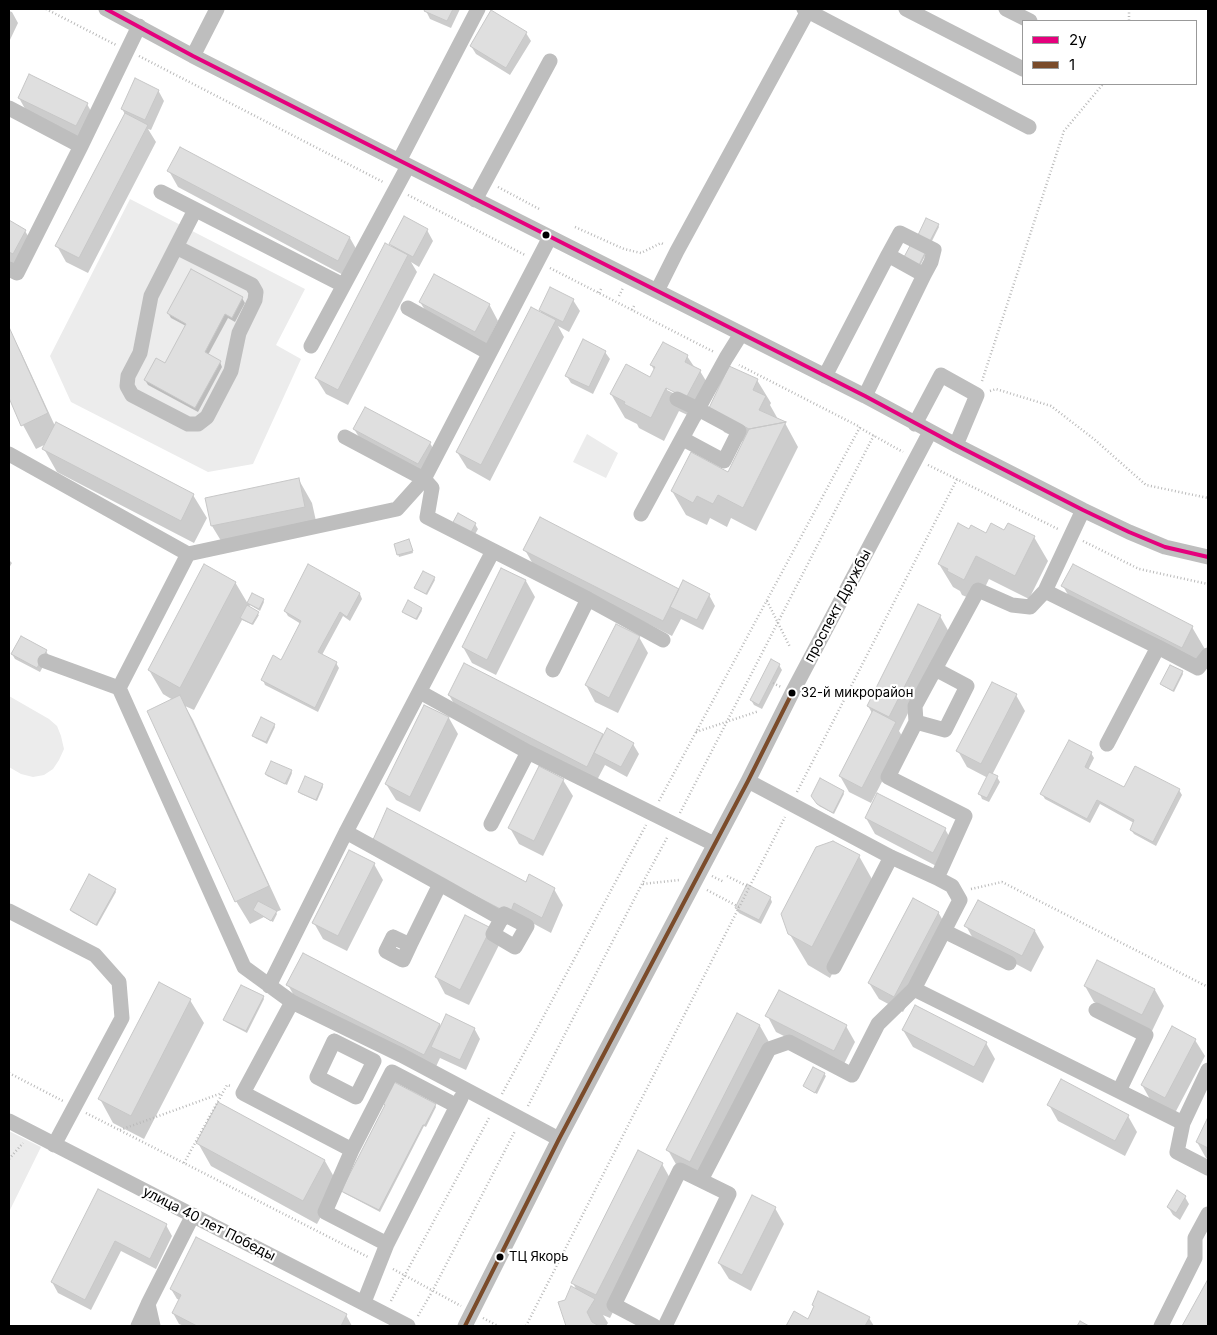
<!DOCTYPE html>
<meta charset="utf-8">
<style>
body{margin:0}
#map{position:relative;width:1217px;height:1335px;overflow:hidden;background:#fff;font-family:Inter,sans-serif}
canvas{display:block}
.frame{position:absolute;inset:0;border:10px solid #000;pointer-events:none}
.legend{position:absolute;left:1022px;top:20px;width:175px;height:65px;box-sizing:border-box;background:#fff;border:1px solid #999;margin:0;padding:6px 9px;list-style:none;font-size:15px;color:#000}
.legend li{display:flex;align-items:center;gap:10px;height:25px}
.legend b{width:25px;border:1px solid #999}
</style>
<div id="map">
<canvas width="1217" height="1335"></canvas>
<div class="frame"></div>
<ul class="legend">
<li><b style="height:6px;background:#e5007d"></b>2у</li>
<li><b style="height:6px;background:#7a4b2a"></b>1</li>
</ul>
</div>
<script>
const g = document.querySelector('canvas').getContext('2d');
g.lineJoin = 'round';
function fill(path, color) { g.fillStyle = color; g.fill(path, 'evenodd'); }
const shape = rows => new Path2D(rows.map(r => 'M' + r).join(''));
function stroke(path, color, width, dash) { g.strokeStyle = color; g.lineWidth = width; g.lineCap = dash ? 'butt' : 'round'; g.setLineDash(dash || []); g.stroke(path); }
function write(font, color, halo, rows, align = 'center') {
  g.font = font + ' Inter,sans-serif'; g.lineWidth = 4.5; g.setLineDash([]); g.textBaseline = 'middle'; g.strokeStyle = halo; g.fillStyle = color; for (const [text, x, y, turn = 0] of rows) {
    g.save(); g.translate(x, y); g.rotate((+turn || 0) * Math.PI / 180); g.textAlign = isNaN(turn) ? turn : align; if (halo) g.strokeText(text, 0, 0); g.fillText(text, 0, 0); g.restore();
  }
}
const green = shape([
 [130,199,305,289,276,345,301,359,253,464,208,472,71,402,50,356],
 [587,434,618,453,606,478,573,462],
 [9,696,49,719,57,726,61,736,64,749,59,760,53,769,44,775,33,777,21,774,9,767],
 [9,1131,41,1147,9,1212]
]);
const shadow = shape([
 [427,9,460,9,451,28,430,19,426,11],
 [9,11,12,12,18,23,9,42],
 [492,12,526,33,531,41,510,75,476,54,471,46],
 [158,90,164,101,151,130,148,129,156,142,88,273,66,262,57,246,125,114,122,109],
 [19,98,87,104,96,120,85,142,28,114],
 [181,149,350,238,359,254,347,277,178,187,169,171],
 [9,222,25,231,35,247,22,270,9,262],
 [938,225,939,227,931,243,920,237],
 [427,230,433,241,419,267,411,262,417,272,348,405,326,394,316,378,393,248,391,244],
 [911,245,926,254,920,266],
 [551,289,573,300,580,311,569,332,558,326,564,337,490,481,467,468,457,452,543,315,540,310],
 [242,298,245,303,235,322,228,318,208,355,220,362,222,367,198,412,148,385,145,380,165,365,186,326,171,318,168,313],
 [420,302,489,304,498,321,485,347,430,318],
 [9,330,21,352,55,426,193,495,207,518,194,543,57,472,44,449,46,444,36,449,23,425,9,395],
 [605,352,610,359,593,394,571,383,566,375],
 [687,356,695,368,700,371,714,394,700,421,679,411,664,441,639,428,637,424,625,418,611,394,650,379,655,371,651,365],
 [667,387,691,402,667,390],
 [757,380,771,403,770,405,779,421,785,423,798,447,756,531,731,518,727,527,710,518,707,525,686,515,672,491,729,473,744,442,724,432,710,408],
 [354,429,430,443,439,459,428,480,364,445],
 [299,480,312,503,318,530,226,549,212,526,206,499],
 [458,515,475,524,478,529,473,538],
 [1009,524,1034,537,1048,561,1029,599,989,579,978,602,962,595,960,591,953,587,939,564,970,531,987,534,1005,532],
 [410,543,413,553,399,557,395,545],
 [525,550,679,591,684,582,709,595,715,606,703,630,681,619,672,636,534,566],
 [9,560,12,563,9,568],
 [308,566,360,594,362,599,350,621,343,616,322,655,336,663,339,668,318,712,265,685,263,680,282,661,301,624,288,616,285,611],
 [502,569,526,581,535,597,496,675,472,663,463,647],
 [434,578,435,580,427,595,416,589,415,587],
 [235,582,248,604,253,595,263,600,264,602,260,611,250,605,249,607,259,615,253,625,242,620,194,710,185,706,193,720,281,910,276,912,277,914,273,922,264,917,250,924,236,901,173,700,163,694,149,670],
 [1063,586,1192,627,1206,651,1195,671,1076,609],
 [421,608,422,611,417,620,405,614,404,612],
 [940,616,949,632,899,731,904,739,871,803,849,792,840,776,872,713,868,706],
 [639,637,648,653,618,713,595,702,586,685],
 [46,651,49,656,40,672,15,659,12,654],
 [465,665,603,735,604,738,633,744,639,754,627,777,605,765,596,782,458,711,449,695],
 [779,665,782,670,762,709,754,705,751,700],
 [1182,672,1183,674,1174,692,1163,686,1161,684],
 [1016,695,1025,711,992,775,997,777,1000,782,989,802,982,799,980,794,988,778,967,767,958,751],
 [425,706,449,718,458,734,420,812,396,800,386,784],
 [274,725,275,727,267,744,255,738,254,736],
 [1091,753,1094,758,1088,770,1124,789,1179,790,1182,795,1156,846,1134,834,1131,830,1134,823,1100,804,1090,823,1045,799,1042,794],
 [291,771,292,773,287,785,267,776,266,774],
 [563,780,573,796,543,856,519,844,510,828],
 [322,785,323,787,317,801,301,794,299,792],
 [843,792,844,794,834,814,819,806,813,796],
 [866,818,945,829,954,845,942,869,875,834],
 [859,856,877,888,830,978,808,965,789,933],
 [383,858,554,889,563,905,551,933,523,918,519,929],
 [374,864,383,880,347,951,323,939,314,923],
 [115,890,116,892,97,926,72,912,71,910],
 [770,897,772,902,761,924,739,913,736,908],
 [938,912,948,929,903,1012,879,999,869,983],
 [966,926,1035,931,1044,947,1031,972,975,942],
 [490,929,499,945,469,1005,445,994,436,977],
 [288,985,440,1024,441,1028,474,1028,480,1039,466,1070,440,1058,434,1071,297,1001],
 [1085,986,1155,990,1164,1006,1152,1031,1094,1002],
 [263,997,264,999,247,1033,226,1022,225,1020],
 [190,1000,204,1023,144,1139,113,1123,100,1099],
 [738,1015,760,1026,769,1042,699,1178,677,1166,668,1150],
 [767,1015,846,1026,855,1042,843,1066,776,1032],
 [903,1030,986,1043,995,1059,983,1083,913,1047],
 [1195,1040,1205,1056,1175,1113,1151,1101,1142,1085],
 [824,1074,826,1076,817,1094,806,1088,805,1086],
 [435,1105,436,1107,426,1127,424,1126,380,1212,344,1193,343,1191],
 [1049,1105,1128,1116,1137,1132,1125,1156,1058,1121],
 [1208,1120,1208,1159,1206,1158,1197,1142],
 [198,1143,325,1161,338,1184,317,1224,211,1166],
 [662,1164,675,1187,610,1318,603,1315,608,1323,606,1326,567,1326,560,1303,566,1301,577,1291,573,1283],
 [98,1191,166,1225,172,1236,156,1269,121,1251,91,1310,58,1293,52,1282],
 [1185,1197,1189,1204,1180,1220,1173,1215,1168,1207],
 [775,1208,784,1224,751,1291,729,1279,719,1263],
 [1208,1281,1208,1326,1184,1326],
 [171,1289,346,1315,352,1326,184,1326,179,1324,173,1313,180,1300,177,1299],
 [813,1304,869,1318,874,1326,788,1326,794,1313,809,1320,815,1308]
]);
const building = shape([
 [425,9,453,9,447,21,424,11,425,9],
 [491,10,527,32,506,68,470,46,491,10],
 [29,74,88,103,76,126,18,98,29,74],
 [135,78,159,90,145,120,121,109,135,78],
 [125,113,148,125,79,258,55,246,125,113],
 [180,147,350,237,338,261,167,171,180,147],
 [404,216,428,229,413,257,389,244,404,216],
 [926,218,939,224,930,241,918,235,926,218],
 [9,220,26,230,13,254,9,252,9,220],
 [385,243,408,255,338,390,315,378,385,243],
 [911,244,926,251,919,265,904,257,911,244],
 [191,269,243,297,232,318,225,314,205,352,221,361,195,408,144,380,156,358,165,363,186,324,167,313,191,269],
 [434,274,490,304,475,332,419,302,434,274],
 [550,287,574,299,563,322,539,310,550,287],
 [531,307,556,320,481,465,456,452,531,307],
 [9,327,48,413,21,426,9,398,9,327],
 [583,339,606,351,589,387,565,376,583,339],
 [663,342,688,355,685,362,701,370,686,398,666,388,651,418,624,404,625,402,610,394,626,364,650,377,655,367,650,365,663,342],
 [729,366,758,379,753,390,766,396,759,410,786,422,749,429,709,408,729,366],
 [365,407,431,442,418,464,353,429,365,407],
 [56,422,194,494,181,521,42,449,56,422],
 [786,422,743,508,718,495,713,504,697,496,693,503,671,491,691,452,728,472,749,429,786,422],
 [299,478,305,507,211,526,205,498,299,478],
 [458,513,476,523,470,534,452,524,458,513],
 [540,517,679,589,663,621,523,550,540,517],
 [958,523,969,529,971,525,986,533,991,523,1004,530,1008,523,1035,536,1015,576,976,556,964,580,947,571,948,569,938,564,958,523],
 [409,539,413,551,397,555,394,544,409,539],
 [204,564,236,582,180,688,148,670,204,564],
 [308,564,360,593,347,617,340,612,318,652,337,662,315,708,261,680,273,655,281,660,301,621,284,611,308,564],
 [1073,564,1193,626,1182,648,1061,586,1073,564],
 [501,568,526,580,487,660,462,647,501,568],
 [423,571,435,577,426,594,414,588,423,571],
 [683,580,710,594,697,620,670,607,683,580],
 [252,593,264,599,259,609,247,603,252,593],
 [408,600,422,608,416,619,402,612,408,600],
 [918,604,941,615,889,717,867,706,918,604],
 [247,605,259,612,252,624,240,618,247,605],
 [616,624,640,636,609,698,585,685,616,624],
 [21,636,47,650,37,668,11,654,21,636],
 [771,659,780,664,759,705,750,700,771,659],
 [464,663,603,734,587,767,448,695,464,663],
 [1170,665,1183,671,1173,691,1160,684,1170,665],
 [992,682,1017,694,981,764,956,751,992,682],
 [180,695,269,886,235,902,147,711,180,695],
 [424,705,449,717,410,797,385,784,424,705],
 [873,710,896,722,862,788,839,776,873,710],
 [261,717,275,724,266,742,252,736,261,717],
 [607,728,634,743,621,767,594,753,607,728],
 [1069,740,1092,752,1085,767,1124,787,1135,766,1180,789,1153,842,1130,830,1134,820,1097,800,1087,819,1040,794,1069,740],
 [271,761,292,770,285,784,265,774,271,761],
 [539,766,564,779,534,841,508,828,539,766],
 [989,772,998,776,987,798,978,794,989,772],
 [305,776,323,784,316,800,298,792,305,776],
 [820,778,844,791,833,813,817,804,811,796,820,778],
 [877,793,946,828,933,853,865,818,877,793],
 [387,808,526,882,529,874,555,888,542,918,514,903,510,914,372,842,387,808],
 [833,841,860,855,812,947,788,934,781,914,816,847,833,841],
 [349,850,375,863,338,936,312,923,349,850],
 [89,874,116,889,96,925,70,910,89,874],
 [747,884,771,897,759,920,735,908,747,884],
 [913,898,939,912,894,997,868,983,913,898],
 [978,900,1035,930,1022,956,964,926,978,900],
 [258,901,277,911,271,921,253,910,258,901],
 [465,915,491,928,460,990,435,977,465,915],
 [303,953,440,1024,424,1055,286,985,303,953],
 [1097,960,1155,989,1142,1015,1084,986,1097,960],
 [159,982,191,999,131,1116,98,1099,159,982],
 [241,985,264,996,246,1031,223,1020,241,985],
 [779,990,847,1025,834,1051,765,1016,779,990],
 [915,1005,987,1042,974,1067,902,1030,915,1005],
 [737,1013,760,1025,690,1162,666,1150,737,1013],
 [446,1014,475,1028,460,1060,431,1047,446,1014],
 [1172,1026,1196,1039,1165,1098,1141,1085,1172,1026],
 [813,1067,825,1073,815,1093,803,1086,813,1067],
 [1061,1079,1129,1115,1115,1141,1047,1105,1061,1079],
 [394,1082,436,1104,425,1125,423,1125,379,1210,341,1191,385,1105,383,1103,394,1082],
 [218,1102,325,1160,303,1201,196,1143,218,1102],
 [1208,1117,1208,1148,1196,1142,1208,1117],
 [638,1150,663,1163,596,1295,571,1283,638,1150],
 [98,1189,167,1224,150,1259,115,1241,85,1300,51,1282,98,1189],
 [1177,1190,1186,1196,1176,1213,1167,1207,1177,1190],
 [752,1195,776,1207,742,1275,718,1263,752,1195],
 [196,1237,347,1314,341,1326,197,1326,172,1313,181,1295,170,1289,196,1237],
 [1208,1279,1208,1326,1182,1326,1208,1279],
 [571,1286,595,1299,587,1312,592,1322,599,1326,566,1326,558,1302,565,1300,571,1286],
 [818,1291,870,1317,865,1326,786,1326,794,1311,808,1319,814,1306,812,1305,818,1291],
 [1080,1321,1089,1326,1077,1326,1080,1321]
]);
const path = shape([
 [46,9,116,45],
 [1129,9,1129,21],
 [139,56,383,182],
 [498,187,541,210],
 [408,195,525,255],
 [575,227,624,249,641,253,661,243,665,245],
 [550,268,714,352],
 [599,293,602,287],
 [619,296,623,288],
 [632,310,635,304],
 [982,381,1064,131,1103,84],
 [990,391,996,389,1051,406,1094,439,1146,485,1208,498],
 [860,428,903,452],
 [928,465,1058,529],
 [1083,541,1139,569,1208,584],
 [767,601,790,647],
 [773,683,781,687],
 [696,732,759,711],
 [797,792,957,479],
 [659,801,860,427,739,365],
 [680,813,874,435],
 [712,876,724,882],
 [727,876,749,887],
 [643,884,679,880],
 [971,889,1002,882,1208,987],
 [707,890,739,907],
 [9,1073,63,1101],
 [502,1094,646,825],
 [528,1106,642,884,668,836],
 [86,1113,368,1257],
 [120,1130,222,1093],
 [9,1159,23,1143],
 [184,1163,227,1085,231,1086],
 [393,1269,461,1306],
 [391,1301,489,1118],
 [418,1316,433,1290,515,1131],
 [483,1318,498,1326],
 [526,1326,785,817]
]);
const minor = shape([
 [106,9,193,56,399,161,865,396,956,445,1083,510,1129,532,1165,547,1208,557],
 [804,9,1029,127],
 [906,9,1023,69],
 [1006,9,1030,21],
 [193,56,217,9],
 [9,108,81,146],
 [399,161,478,9],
 [161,192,343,285],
 [475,200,550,61],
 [550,237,424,479,397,509,188,554,119,688,244,967,292,1002,401,1055,559,1139],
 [176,247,252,285,256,292,255,300,239,333,231,371,207,417,198,424,188,424,132,395,127,386,128,376,140,353,151,296,176,247,195,210],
 [888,255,900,233,934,250,931,262,924,275],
 [9,269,17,273,81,146,139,26],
 [657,291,677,251,809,9],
 [408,308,489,353],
 [311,346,408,166],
 [825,376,888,255,924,275,865,396],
 [677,399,698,409,726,358,741,334],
 [915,424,941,375,977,395,956,445],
 [345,437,424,479,432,488,427,517,588,599,553,670],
 [9,454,188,554],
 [641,514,698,409,739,431,724,461,683,439],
 [1045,591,1158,647,1198,668,1208,655],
 [588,599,663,640],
 [45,661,119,688],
 [420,692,528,752,491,824],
 [916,722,945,730,967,686,935,669],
 [1107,744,1158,647],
 [528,752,714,844],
 [748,781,891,857,937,878,965,816,888,777,916,722,915,706,978,590,1012,605,1030,607,1045,591,1083,510],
 [346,832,440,884,410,945],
 [440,884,502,919],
 [9,911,95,955,119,982,122,1018,54,1145],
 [504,914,527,926,515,947,493,934,504,914],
 [944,931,1009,963],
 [393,937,410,945,403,960,386,951,393,937],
 [834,967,891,857],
 [269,986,346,832,493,551],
 [914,989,1183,1123],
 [292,1002,243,1093,352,1150],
 [1096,1010,1146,1035,1119,1091],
 [334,1041,374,1061,356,1097,317,1077,334,1041],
 [1208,1070,1183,1123,1177,1152,1208,1168],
 [9,1121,408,1326],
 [701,1180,769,1049,789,1042,852,1075,878,1024,914,989,960,900,952,886,937,878],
 [387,1244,325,1212,352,1150,392,1072,457,1106],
 [364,1302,387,1244,461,1098],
 [148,1304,153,1326],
 [138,1326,148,1304,193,1215],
 [465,1326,559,1139,748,781,792,693,930,432],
 [654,1326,614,1305,680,1170,729,1194,665,1326],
 [1161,1326,1195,1258,1195,1238,1208,1214]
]);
const bus1 = shape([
 [106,9,193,56,865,396,956,445,1083,510,1129,532,1165,547,1208,557]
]);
const bus2 = shape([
 [465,1326,559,1139,748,781,792,693]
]);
const markers = [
 [546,235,4.5,"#000"],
 [792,693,4.5,"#000"],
 [500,1257,4.5,"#000"]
];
const busNames = [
 ["32-й микрорайон",801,693],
 ["ТЦ Якорь",509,1257]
];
const streetNames = [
 ["проспект Дружбы",838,606,-62],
 ["улица 40 лет Победы",209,1224,27]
];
fill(green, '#ececec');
fill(shadow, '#0003');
fill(building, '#dfdfdf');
stroke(building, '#c7c7c7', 1);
stroke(path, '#b9b9b9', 2.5, [1, 2.5]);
stroke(minor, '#bebebe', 15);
stroke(bus1, '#e5007d', 4);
stroke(bus2, '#7a4b2a', 4);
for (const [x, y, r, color] of markers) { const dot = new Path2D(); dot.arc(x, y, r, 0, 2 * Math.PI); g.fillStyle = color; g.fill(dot); stroke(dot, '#fff', 2); }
write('13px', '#000', '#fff', busNames, 'left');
write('14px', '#000', '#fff', streetNames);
</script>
